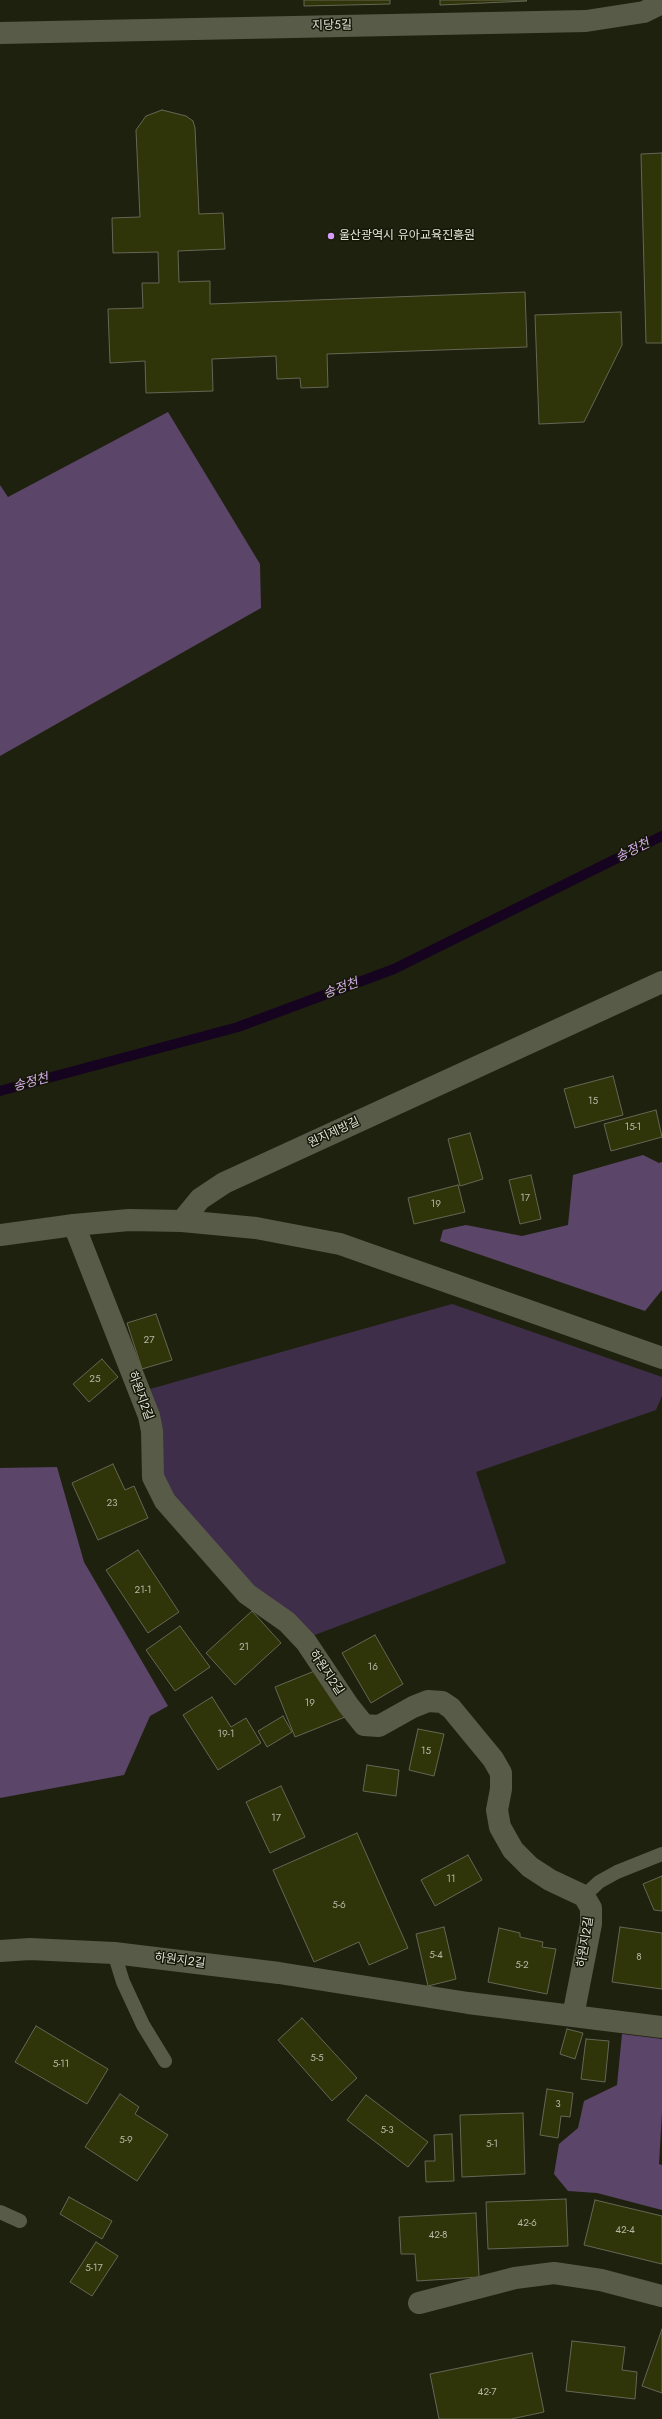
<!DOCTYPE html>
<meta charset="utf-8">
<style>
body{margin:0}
canvas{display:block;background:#1f210f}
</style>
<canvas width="662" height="2419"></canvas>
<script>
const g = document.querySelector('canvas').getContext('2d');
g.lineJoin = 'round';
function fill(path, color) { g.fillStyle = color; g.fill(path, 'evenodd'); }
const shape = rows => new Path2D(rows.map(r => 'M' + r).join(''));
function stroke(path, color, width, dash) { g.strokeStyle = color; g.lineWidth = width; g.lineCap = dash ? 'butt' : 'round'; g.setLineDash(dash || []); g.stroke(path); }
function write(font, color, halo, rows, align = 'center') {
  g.font = font + ' Jost,"Noto Sans KR",sans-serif'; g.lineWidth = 3; g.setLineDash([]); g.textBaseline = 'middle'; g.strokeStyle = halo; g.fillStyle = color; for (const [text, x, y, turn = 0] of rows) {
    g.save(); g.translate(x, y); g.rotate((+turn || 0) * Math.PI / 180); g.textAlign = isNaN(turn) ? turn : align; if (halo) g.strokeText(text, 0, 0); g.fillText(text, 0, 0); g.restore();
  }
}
const green = shape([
 [452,1304,662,1377,662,1396,656,1410,476,1472,506,1563,312,1636,246,1580,166,1489,150,1389]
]);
const forest = shape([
 [168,412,260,564,261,608,0,756,0,485,8,497],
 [643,1155,659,1163,662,1162,662,1290,645,1311,440,1241,443,1230,466,1225,522,1236,568,1225,573,1175],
 [57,1467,84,1562,168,1706,150,1716,124,1775,0,1798,0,1468],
 [622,2034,662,2039,662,2112,659,2164,662,2165,662,2210,597,2193,568,2191,554,2174,559,2144,578,2128,584,2101,617,2085]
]);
const stream = shape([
 [0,1091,238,1027,394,969,662,836]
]);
const building = shape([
 [304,0,390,0,390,4,304,6,304,0],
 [440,0,526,0,527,1,440,5,440,0],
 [162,110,186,116,193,121,195,128,199,214,223,213,225,249,178,251,179,282,210,281,210,304,525,292,527,347,327,354,328,387,301,388,300,378,277,379,276,356,212,359,213,391,146,393,145,361,110,363,108,309,143,308,142,283,159,283,158,252,113,253,112,218,140,217,136,130,146,116,162,110],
 [662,153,662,343,646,343,641,154,662,153],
 [621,312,622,345,584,422,539,424,535,315,621,312],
 [613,1076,623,1115,575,1128,564,1089,613,1076],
 [656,1110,662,1137,611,1151,604,1124,656,1110],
 [470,1133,483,1179,460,1186,448,1139,470,1133],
 [531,1175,541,1219,520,1224,509,1180,531,1175],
 [458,1185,465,1212,414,1224,408,1198,458,1185],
 [156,1314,172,1360,142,1369,127,1323,156,1314],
 [102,1359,118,1377,89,1402,73,1384,102,1359],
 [113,1464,125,1490,134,1486,148,1518,98,1540,72,1483,113,1464],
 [138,1550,179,1612,148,1633,106,1570,138,1550],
 [252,1611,281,1643,235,1685,206,1653,252,1611],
 [180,1626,210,1667,175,1691,146,1650,180,1626],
 [375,1635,403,1684,371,1703,342,1653,375,1635],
 [317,1670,326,1691,332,1688,345,1717,295,1737,275,1687,317,1670],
 [212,1697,231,1727,246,1718,261,1743,218,1770,183,1715,212,1697],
 [283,1716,292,1732,267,1747,258,1731,283,1716],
 [418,1729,444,1734,434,1776,409,1770,418,1729],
 [367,1765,399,1770,396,1796,363,1791,367,1765],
 [281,1786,305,1837,270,1853,246,1802,281,1786],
 [357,1833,408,1948,369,1965,359,1942,314,1962,273,1870,357,1833],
 [468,1855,482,1880,435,1906,421,1880,468,1855],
 [662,1876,662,1911,654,1910,643,1884,662,1876],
 [444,1927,456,1979,428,1986,416,1934,444,1927],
 [620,1927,662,1933,662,1989,612,1982,620,1927],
 [499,1928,520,1933,520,1937,543,1942,542,1947,556,1949,547,1994,488,1982,499,1928],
 [302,2018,357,2078,332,2101,278,2040,302,2018],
 [36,2026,108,2069,87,2104,15,2062,36,2026],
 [567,2029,583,2033,575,2059,560,2054,567,2029],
 [586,2039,609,2041,605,2082,581,2079,586,2039],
 [547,2089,573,2093,570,2117,561,2116,558,2138,540,2135,547,2089],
 [120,2094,139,2107,135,2114,168,2135,137,2181,85,2147,120,2094],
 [366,2095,428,2142,408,2167,347,2120,366,2095],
 [523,2113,525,2174,462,2177,460,2115,523,2113],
 [452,2134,454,2181,426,2182,425,2161,435,2161,434,2135,452,2134],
 [69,2197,112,2221,102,2239,60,2214,69,2197],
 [566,2199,568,2246,488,2249,486,2202,566,2199],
 [595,2200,662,2216,662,2264,584,2245,595,2200],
 [476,2213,479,2277,417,2281,415,2254,401,2254,399,2217,476,2213],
 [96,2242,118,2256,92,2296,70,2282,96,2242],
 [662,2329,662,2393,642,2386,662,2329],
 [572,2341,625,2347,622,2370,637,2372,635,2399,566,2391,572,2341],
 [532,2353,544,2412,511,2419,439,2419,430,2374,532,2353]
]);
const service = shape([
 [584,1896,599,1882,617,1872,662,1854],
 [114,1953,123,1982,143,2025,165,2061],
 [0,2212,20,2221]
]);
const minor = shape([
 [0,33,586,21,644,12,662,3],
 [182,1221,200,1199,224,1183,662,982],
 [74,1225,149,1416,152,1431,153,1477,165,1501,247,1594,287,1622,306,1642,348,1705,364,1725,379,1726,413,1707,428,1701,442,1702,451,1708,493,1759,501,1773,501,1789,497,1810,500,1827,513,1850,530,1867,550,1880,584,1896,591,1908,591,1924,573,2016],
 [0,1951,30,1949,114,1953,279,1973,468,2003,662,2027],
 [419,2303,515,2278,554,2273,601,2280,662,2296]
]);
const tertiary = shape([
 [0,1235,74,1225,129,1220,182,1221,256,1228,340,1244,662,1358]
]);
const markers = [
 [331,236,4,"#d79bf9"]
];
const numberNames = [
 ["15",593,1102],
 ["15-1",633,1128],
 ["17",525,1199],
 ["19",436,1205],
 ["27",149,1341],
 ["25",95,1380],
 ["23",112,1504],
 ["21-1",143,1591],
 ["21",244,1648],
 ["16",373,1668],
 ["19",310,1704],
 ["19-1",226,1735],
 ["15",426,1752],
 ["17",276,1819],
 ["11",451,1880],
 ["5-6",339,1906],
 ["5-4",436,1956],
 ["8",639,1958],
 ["5-2",522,1966],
 ["5-5",317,2059],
 ["5-11",61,2065],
 ["3",558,2105],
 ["5-3",387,2131],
 ["5-9",126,2141],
 ["5-1",492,2145],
 ["42-6",527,2224],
 ["42-4",625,2231],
 ["42-8",438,2236],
 ["5-17",94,2269],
 ["42-7",487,2393]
];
const streetNames = [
 ["지당5길",332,26,-1],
 ["원지제방길",334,1133,-25],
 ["하원지2길",140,1396,70],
 ["하원지2길",326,1673,56],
 ["하원지2길",586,1942,-81],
 ["하원지2길",180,1961,7]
];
const poiNames = [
 ["울산광역시 유아교육진흥원",339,236]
];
const waterNames = [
 ["송정천",633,851,-26],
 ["송정천",341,989,-20],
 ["송정천",31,1083,-15]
];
fill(green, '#3f2e49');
fill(forest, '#5b4568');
stroke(stream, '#15031f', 10);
fill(building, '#303409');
stroke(building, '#646753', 1);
stroke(service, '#585b48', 14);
stroke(minor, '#585b48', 22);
stroke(tertiary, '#585b48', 22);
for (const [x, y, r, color] of markers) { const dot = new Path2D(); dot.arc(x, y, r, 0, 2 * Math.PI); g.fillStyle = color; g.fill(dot); stroke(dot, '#151707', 1.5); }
write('10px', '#b5b7a4', null, numberNames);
write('12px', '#e1e3d8', '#151707', streetNames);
write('12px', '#e1e3d8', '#151707', poiNames, 'left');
write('italic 13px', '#d4aeea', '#151707', waterNames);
</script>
